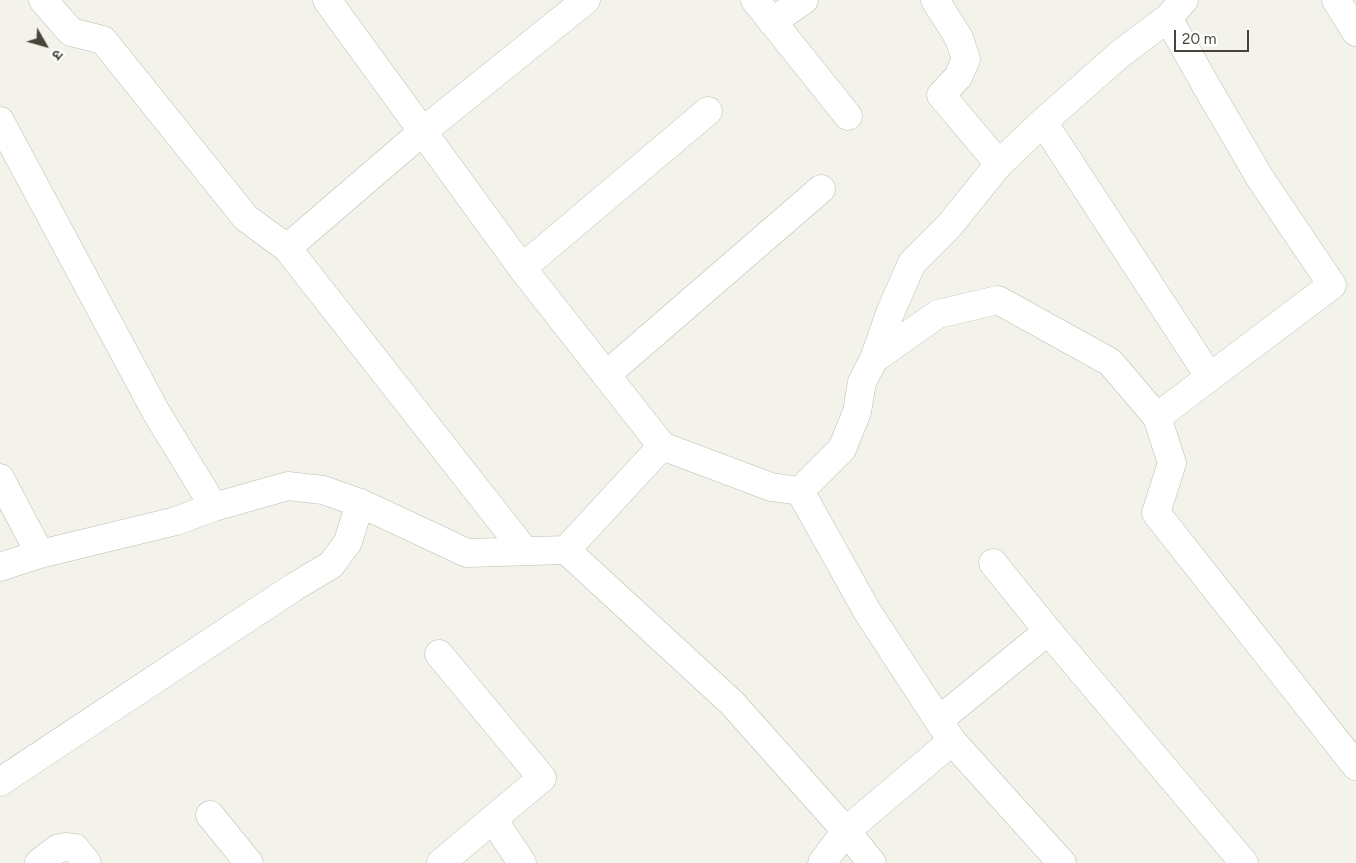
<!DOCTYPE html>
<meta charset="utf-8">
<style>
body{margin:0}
#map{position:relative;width:1356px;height:863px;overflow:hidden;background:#f4f3eb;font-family:Figtree,"Noto Sans Devanagari",sans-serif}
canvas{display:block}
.north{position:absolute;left:20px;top:20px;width:50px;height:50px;-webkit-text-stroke:4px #fff;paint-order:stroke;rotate:128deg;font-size:14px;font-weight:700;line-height:20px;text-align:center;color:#474439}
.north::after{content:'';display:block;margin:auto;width:18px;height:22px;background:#474439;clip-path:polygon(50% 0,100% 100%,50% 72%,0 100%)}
.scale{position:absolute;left:1174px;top:30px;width:75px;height:22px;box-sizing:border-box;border:2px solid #474439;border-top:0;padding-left:6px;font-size:15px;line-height:18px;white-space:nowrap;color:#474439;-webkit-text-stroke:4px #fff;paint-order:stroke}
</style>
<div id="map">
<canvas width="1356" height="863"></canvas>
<div class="north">उ</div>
<div class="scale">20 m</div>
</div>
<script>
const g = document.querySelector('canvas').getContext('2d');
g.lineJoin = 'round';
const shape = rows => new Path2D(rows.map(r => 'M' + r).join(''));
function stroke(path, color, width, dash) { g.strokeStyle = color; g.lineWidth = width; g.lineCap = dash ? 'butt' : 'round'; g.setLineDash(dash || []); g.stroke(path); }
const minor = shape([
 [43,0,71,32,103,40,246,218,287,248,524,550],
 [327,0,522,268,662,446,771,487,800,491,867,611,952,741],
 [755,0,848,116],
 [935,0,959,38,966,59,958,77,941,95,999,164,1043,122],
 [1184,0,1168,18,1120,54,1043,122,1209,376],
 [1336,0,1356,32],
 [772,22,804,0],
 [0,121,156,412,214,507],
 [287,248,422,132,586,0],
 [522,268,708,111],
 [874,359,890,313,912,263,949,226,999,164],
 [606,375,821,189],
 [1157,417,1332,285,1260,178,1208,89,1168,18],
 [0,478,40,554],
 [800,491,842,449,857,412,862,382,874,359,938,314,998,300,1110,362,1157,417,1172,463,1156,513,1356,766],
 [566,550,662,446],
 [993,563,1048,631],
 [0,567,40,554,176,521,214,507,288,486,323,490,360,503,467,553,566,550,732,703,846,831,872,863],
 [439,654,542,778,493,819],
 [939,720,1048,631,1244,863],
 [0,782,294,587,331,565,348,542,360,503],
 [210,815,249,863],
 [39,863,57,849,66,847,75,848,87,863],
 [441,863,493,819,522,863],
 [822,863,846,831,952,741,1062,863]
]);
stroke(minor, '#bebcae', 29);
stroke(minor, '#fff', 28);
</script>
